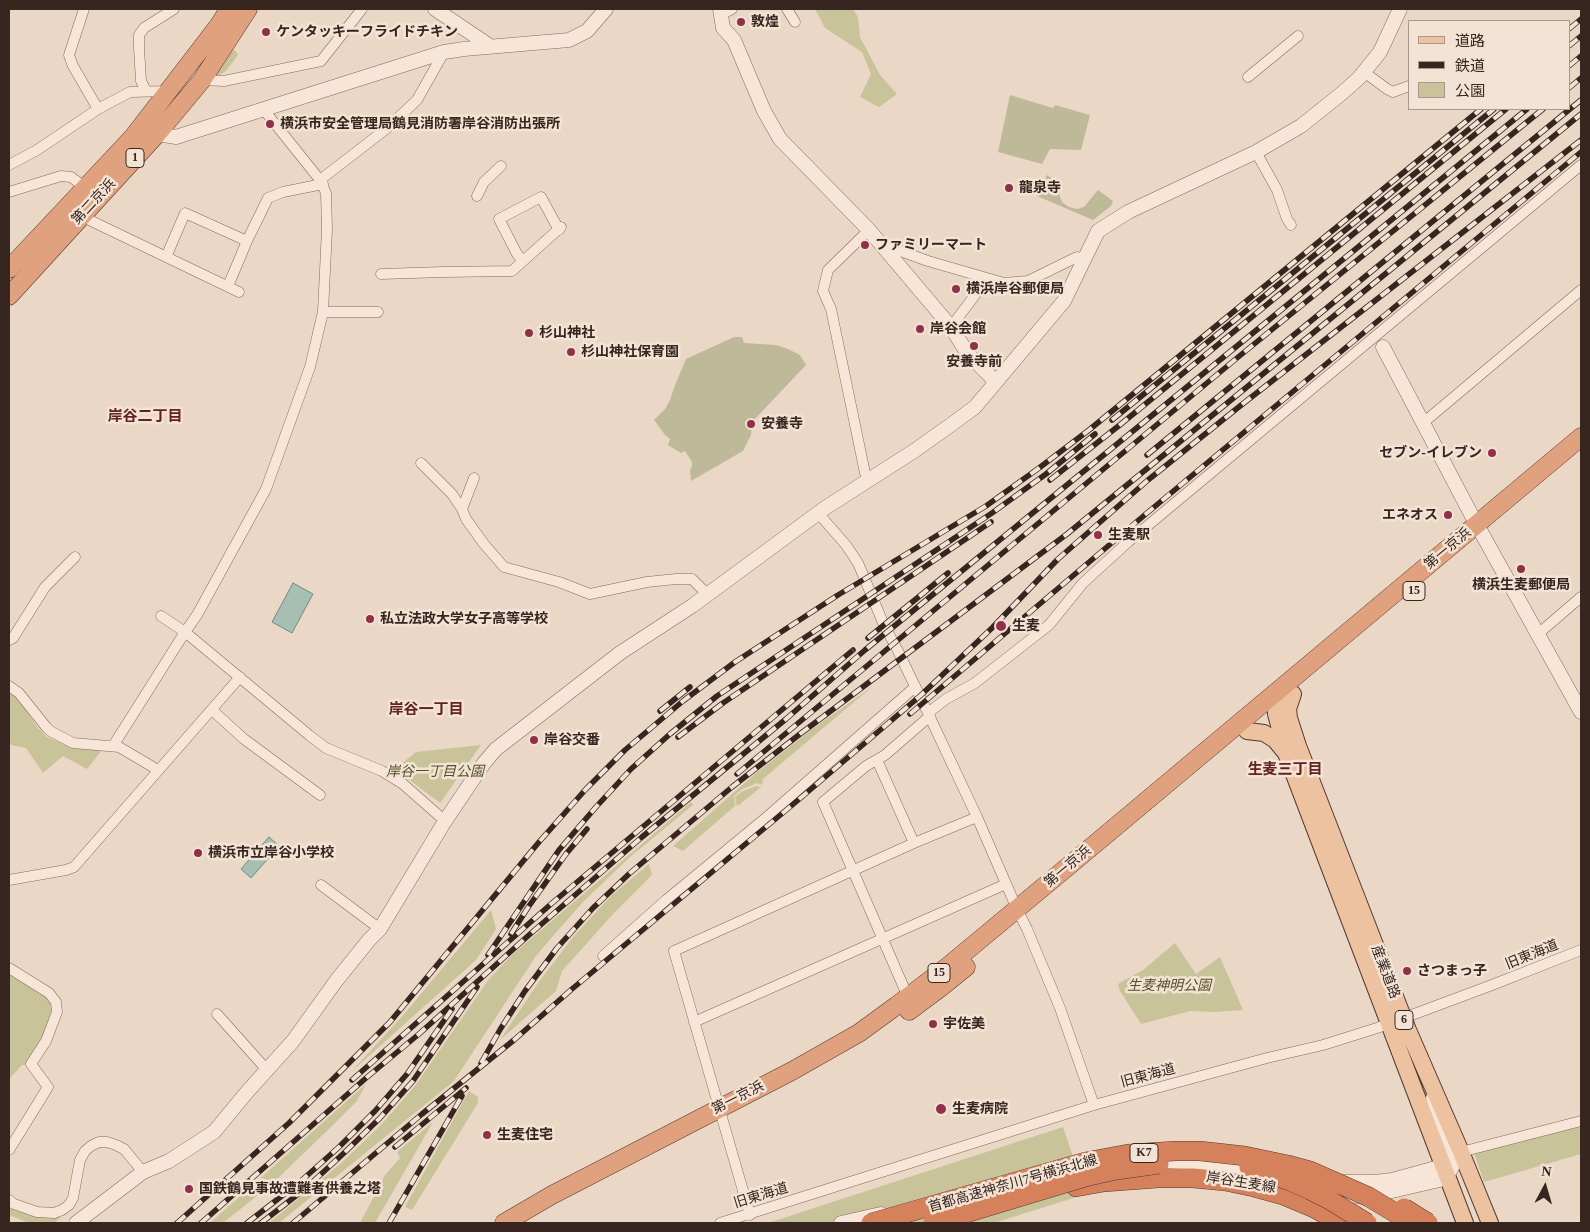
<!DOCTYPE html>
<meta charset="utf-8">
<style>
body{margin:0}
#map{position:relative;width:1590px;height:1232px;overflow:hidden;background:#ebd7c6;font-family:"Times New Roman","Noto Sans JP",serif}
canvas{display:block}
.frame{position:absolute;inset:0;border:10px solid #37251f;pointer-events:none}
.legend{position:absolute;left:1408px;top:20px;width:162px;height:90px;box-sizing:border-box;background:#f3e3d5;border:1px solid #a8978c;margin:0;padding:6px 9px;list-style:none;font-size:15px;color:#37251f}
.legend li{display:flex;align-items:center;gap:10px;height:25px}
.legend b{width:25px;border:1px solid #a8978c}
.north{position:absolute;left:1520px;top:1162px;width:50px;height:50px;-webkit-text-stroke:4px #f3e3d5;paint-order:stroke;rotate:6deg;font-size:14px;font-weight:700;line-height:20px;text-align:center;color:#37251f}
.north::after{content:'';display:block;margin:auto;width:18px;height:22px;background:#37251f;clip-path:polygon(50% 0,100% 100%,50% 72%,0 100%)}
</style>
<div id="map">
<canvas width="1590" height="1232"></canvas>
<div class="frame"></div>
<ul class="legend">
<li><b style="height:6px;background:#ecc2a0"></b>道路</li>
<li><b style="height:6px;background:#37251f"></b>鉄道</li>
<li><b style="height:14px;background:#c9c39a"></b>公園</li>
</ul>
<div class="north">N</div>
</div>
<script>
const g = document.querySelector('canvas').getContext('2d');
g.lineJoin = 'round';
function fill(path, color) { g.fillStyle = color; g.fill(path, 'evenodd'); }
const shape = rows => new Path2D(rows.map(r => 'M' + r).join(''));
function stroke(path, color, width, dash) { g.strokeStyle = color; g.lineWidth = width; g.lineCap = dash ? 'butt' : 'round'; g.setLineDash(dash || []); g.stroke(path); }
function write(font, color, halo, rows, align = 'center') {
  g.font = font + ' "Times New Roman","Noto Sans JP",serif'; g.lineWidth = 5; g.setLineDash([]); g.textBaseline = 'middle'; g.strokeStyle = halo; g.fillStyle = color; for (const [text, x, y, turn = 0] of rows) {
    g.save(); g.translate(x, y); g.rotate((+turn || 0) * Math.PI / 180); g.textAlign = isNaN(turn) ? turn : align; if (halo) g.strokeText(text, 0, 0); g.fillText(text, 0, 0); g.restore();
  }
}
const green = shape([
 [815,9,853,9,858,17,860,37,880,75,897,94,879,107,860,97,871,74,862,52,825,28],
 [233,50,236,51,238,55,226,71,218,76,216,75],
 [873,686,763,779,762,785,757,783,741,790,734,796,735,806,683,851,673,846,756,773,811,730],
 [9,691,16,696,38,728,47,737,73,748,102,750,87,769,63,756,43,773,26,748,11,745,9,742],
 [481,745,440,803,395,769,416,752],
 [756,786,761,787,738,806,736,804,735,797,741,792],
 [691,802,693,805,630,857,583,902,553,936,536,956,454,1081,279,1223,269,1223,339,1165,381,1125,415,1086,489,979,513,954],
 [649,864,652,875,614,913,562,971,556,991,500,1040,538,983,573,937,611,896],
 [491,910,496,929,476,960,351,1072,405,1013],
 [1175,943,1196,974,1220,957,1243,1010,1215,1012,1190,1011,1141,1024,1120,991,1118,984,1143,970],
 [9,968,49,993,57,1012,31,1064,22,1065,9,1079],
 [366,1084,357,1101,332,1126,273,1183,223,1223,210,1223],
 [469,1091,478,1097,478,1103,412,1210,405,1207],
 [433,1122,375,1223,360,1223,385,1175,400,1158,397,1152],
 [1581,1126,1581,1154,1484,1182,1474,1153],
 [1063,1127,1086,1194,994,1223,768,1223],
 [9,1207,47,1218,61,1217,54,1223,29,1223,9,1215]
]);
const cemetery = shape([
 [1010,95,1053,108,1055,105,1090,115,1081,150,1050,149,1042,164,998,152],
 [1047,175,1063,185,1059,194,1062,202,1069,207,1077,209,1084,207,1098,190,1113,201,1111,206,1093,220,1037,196],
 [734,337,742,337,744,343,776,345,788,349,800,355,806,365,752,422,751,435,743,451,691,481,690,470,692,466,692,462,685,451,681,453,668,445,670,439,665,435,654,420,665,409,670,400,675,385,686,359]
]);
const water = shape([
 [293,583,313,594,292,633,272,622,293,583],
 [269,837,279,846,251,878,241,869,269,837]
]);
const minor = shape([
 [84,9,69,55,73,66,98,109],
 [787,9,795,22],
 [720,15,732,9],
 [1364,72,1387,89,1393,92,1409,86],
 [1248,77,1298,36],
 [202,80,224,81,321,61,362,9],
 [146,91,141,81,139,48,139,35,144,28,174,9],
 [1256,152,1277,190,1287,219,1291,225],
 [9,165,37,150,98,109,130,92,169,91],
 [320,180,386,129,417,100,444,52],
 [9,192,61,176,71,177,86,188],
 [477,196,484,182,501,166],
 [81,216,239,292],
 [881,244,928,261,1004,283,1028,281,1077,257,1084,259],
 [166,257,185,213,247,241],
 [523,261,517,254,499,219,541,197,559,230],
 [381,274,443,272,512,271,561,227],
 [228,286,247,241,268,198,283,192,323,184],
 [323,312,378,312],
 [951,327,987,279],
 [1423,423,1581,290],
 [421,463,452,494,462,509,466,519,484,544,504,567,559,582,590,594,647,582,676,579,692,579,708,595],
 [868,479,865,473,831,309,823,291,828,270,869,230],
 [462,509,474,478],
 [818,513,846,545,858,563,884,625,898,651,928,713,977,817,1017,909,1027,929,1060,1008,1094,1105],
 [161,616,185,632,309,735,326,748,382,771,403,784,445,821],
 [1538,634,1581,597],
 [9,640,13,638,45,587,75,557],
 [9,686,19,693,47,728,52,732,73,743,119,747,158,770],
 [212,710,244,739,320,795],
 [928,713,946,699,975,683,1049,625,1083,583,1128,542,1581,165],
 [113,746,185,632,197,615,266,489,310,367,323,312,327,229,326,193,320,180,264,110],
 [877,760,914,843],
 [9,880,66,870,74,867,240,677],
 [321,885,380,929],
 [603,956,666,900,768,816,915,687],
 [9,968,49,993,56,1002,57,1012,46,1041,31,1064,48,1087,9,1150],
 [908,997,823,802,866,766,885,755,930,716],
 [217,1014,267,1070],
 [694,1022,1006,884],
 [1431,1098,1434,1110,1453,1161,1454,1168,1448,1178],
 [1461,1152,1581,1121],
 [9,1200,14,1204,37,1212,54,1213,62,1210,69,1205,73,1198,80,1160,85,1151,91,1146,99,1142,107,1142,116,1145,124,1149,143,1172],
 [750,1215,674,951,914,843,977,817],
 [720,1223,1094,1105,1267,1058,1323,1045,1377,1028,1492,985,1581,950]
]);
const tertiary = shape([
 [435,9,490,46],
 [720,9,723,28,734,40,764,111,780,139,869,230,951,327,968,354,996,382],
 [149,130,157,134,176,137,444,52,464,49,569,40,587,31,606,9],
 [1383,347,1471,514,1581,712],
 [1155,1161,1206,1163,1258,1171],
 [1343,1182,1375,1182,1392,1180,1443,1166],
 [1322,1194,1359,1196,1379,1194,1448,1178],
 [76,1223,143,1172,169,1161,214,1132,247,1092,293,1041,336,981,369,940,380,929,445,821,484,763,496,749,620,653,692,606,825,508,914,451,952,424,975,407,1064,301,1098,231,1128,212,1256,152,1301,126,1341,94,1359,78,1380,52,1400,9],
 [841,1223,881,1214]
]);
const primary = shape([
 [1279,690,1275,701,1276,714,1287,756,1465,1223],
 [1293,694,1288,709,1289,718,1298,746,1408,1030,1461,1152,1490,1223],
 [1247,731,1264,733,1275,740,1285,752]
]);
const trunk = shape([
 [9,269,133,137,219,25,229,9],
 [9,296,157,134,202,80,248,9],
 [909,1011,940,988,966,967],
 [504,1223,552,1195,792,1071,859,1033,896,1006,947,967,1071,864,1581,437]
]);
const motorway = shape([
 [1076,1187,1104,1182,1158,1178,1193,1178,1225,1181,1254,1187,1283,1195,1314,1208,1341,1223]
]);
const rail = shape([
 [1569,29,1581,19],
 [1569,46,1581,36],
 [1569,66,1581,56],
 [1569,88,1581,78],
 [1112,420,1494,109],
 [1147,455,1581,100],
 [1050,480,1121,424,1506,109],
 [868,638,948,573],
 [660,711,690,687],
 [910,714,1147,513,1581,152],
 [678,737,723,703,991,522],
 [737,774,1237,358,1543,109],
 [511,934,529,906,566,854,587,829],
 [488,955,559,850,596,807,631,769,670,734,717,696,992,513,1046,474,1095,434],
 [481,1063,501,1028,525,991,557,948,593,908,630,873,732,787,800,734,1067,534,1581,114],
 [352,1080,551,904,853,650],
 [395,1147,466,1088],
 [177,1223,289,1123,390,1022,539,842,586,789,625,750,683,701,735,662,838,595,986,506,1039,468,1089,430,1481,109],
 [201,1223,366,1078,419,1034,529,935,642,837,786,719,865,650,1527,109],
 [247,1223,301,1181,339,1147,375,1111,407,1074,452,1009],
 [261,1223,306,1188,344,1153,380,1118,413,1081,477,987],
 [293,1223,422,1114,514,1040,572,989,797,801,920,696,992,628,1058,559,1148,480,1240,406,1581,140],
 [389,1223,462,1096]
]);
const motorwayBridge = shape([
 [1249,1167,1290,1181,1310,1190,1328,1199,1367,1223],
 [1404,1208,1428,1223],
 [871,1223,1085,1162,1128,1154,1176,1151,1200,1151,1245,1156,1288,1165,1310,1171,1369,1197,1412,1223],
 [933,1223,1089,1176,1116,1170,1159,1164]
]);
const markers = [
 [741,22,5,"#913049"],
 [266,32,5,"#913049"],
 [270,124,5,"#913049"],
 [1009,188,5,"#913049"],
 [865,245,5,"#913049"],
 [956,289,5,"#913049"],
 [920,329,5,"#913049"],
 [529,333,5,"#913049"],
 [974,346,5,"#913049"],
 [571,352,5,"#913049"],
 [751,424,5,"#913049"],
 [1492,453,5,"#913049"],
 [1448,515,5,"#913049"],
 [1098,535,5,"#913049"],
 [1521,569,5,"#913049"],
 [370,619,5,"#913049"],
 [1001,626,6,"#913049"],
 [534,740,5,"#913049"],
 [198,853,5,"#913049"],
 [1407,971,5,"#913049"],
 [933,1024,5,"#913049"],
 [941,1109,6,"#913049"],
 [487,1135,5,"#913049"],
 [189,1189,5,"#913049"]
];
const shields = [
 [135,158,18],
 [1414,591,22],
 [939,973,22],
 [1404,1020,18],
 [1144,1153,28]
];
const shieldNames = [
 ["1",135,158],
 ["15",1414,591],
 ["15",939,973],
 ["6",1404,1020],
 ["K7",1144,1153]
];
const poiNames = [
 ["敦煌",751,22],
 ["ケンタッキーフライドチキン",276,32],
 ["横浜市安全管理局鶴見消防署岸谷消防出張所",280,124],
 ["龍泉寺",1019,188],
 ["ファミリーマート",875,245],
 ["横浜岸谷郵便局",966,289],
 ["岸谷会館",930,329],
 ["杉山神社",539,333],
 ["杉山神社保育園",581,352],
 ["安養寺前",974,362,"center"],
 ["安養寺",761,424],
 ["セブン-イレブン",1482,453,"right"],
 ["エネオス",1438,515,"right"],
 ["生麦駅",1108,535],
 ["横浜生麦郵便局",1521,585,"center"],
 ["私立法政大学女子高等学校",380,619],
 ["生麦",1012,626],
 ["岸谷交番",544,740],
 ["横浜市立岸谷小学校",208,853],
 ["さつまっ子",1417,971],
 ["宇佐美",943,1024],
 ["生麦病院",952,1109],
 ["生麦住宅",497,1135],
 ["国鉄鶴見事故遭難者供養之塔",199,1189]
];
const streetNames = [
 ["第二京浜",94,202,-47],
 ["第一京浜",1448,549,-40],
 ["第一京浜",1068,867,-40],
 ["旧東海道",1532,955,-22],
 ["産業道路",1385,972,69],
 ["旧東海道",1148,1076,-15],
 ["第一京浜",738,1098,-27],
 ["岸谷生麦線",1241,1183,9],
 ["首都高速神奈川7号横浜北線",1013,1184,-16],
 ["旧東海道",761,1196,-17]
];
const parkNames = [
 ["岸谷一丁目公園",435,772],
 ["生麦神明公園",1169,986]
];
const neighbourhoodNames = [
 ["岸谷二丁目",145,417],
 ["岸谷一丁目",426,710],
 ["生麦三丁目",1285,770]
];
fill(green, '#c9c39a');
fill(cemetery, '#beba99');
fill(water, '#a7bfb2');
stroke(water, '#6e8d7e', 1);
stroke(minor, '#86685d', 11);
stroke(tertiary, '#86685d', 15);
stroke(primary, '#543830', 18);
stroke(trunk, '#543830', 19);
stroke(motorway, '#543830', 20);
stroke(minor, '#f7e6d8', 10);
stroke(tertiary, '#f7e6d8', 14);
stroke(primary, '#ecc2a0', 16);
stroke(trunk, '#e0a27e', 18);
stroke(motorway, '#d5825c', 19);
stroke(rail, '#37251f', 5.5);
stroke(rail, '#f3e3d5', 4, [11]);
stroke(motorwayBridge, '#543830', 20, []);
stroke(motorwayBridge, '#d5825c', 19);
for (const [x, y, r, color] of markers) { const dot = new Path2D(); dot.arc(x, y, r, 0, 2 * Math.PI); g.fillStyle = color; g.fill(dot); stroke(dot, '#f3e3d5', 2); }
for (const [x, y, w] of shields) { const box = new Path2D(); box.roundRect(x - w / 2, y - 9.5, w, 19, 4); g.fillStyle = '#f3e3d5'; g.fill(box); stroke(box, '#37251f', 1); }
write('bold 12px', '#37251f', null, shieldNames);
write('bold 14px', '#37251f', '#f3e3d5', poiNames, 'left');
write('14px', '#37251f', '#f3e3d5', streetNames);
write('italic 14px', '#515227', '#f3e3d5', parkNames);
write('bold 15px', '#612224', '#f3e3d5', neighbourhoodNames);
</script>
